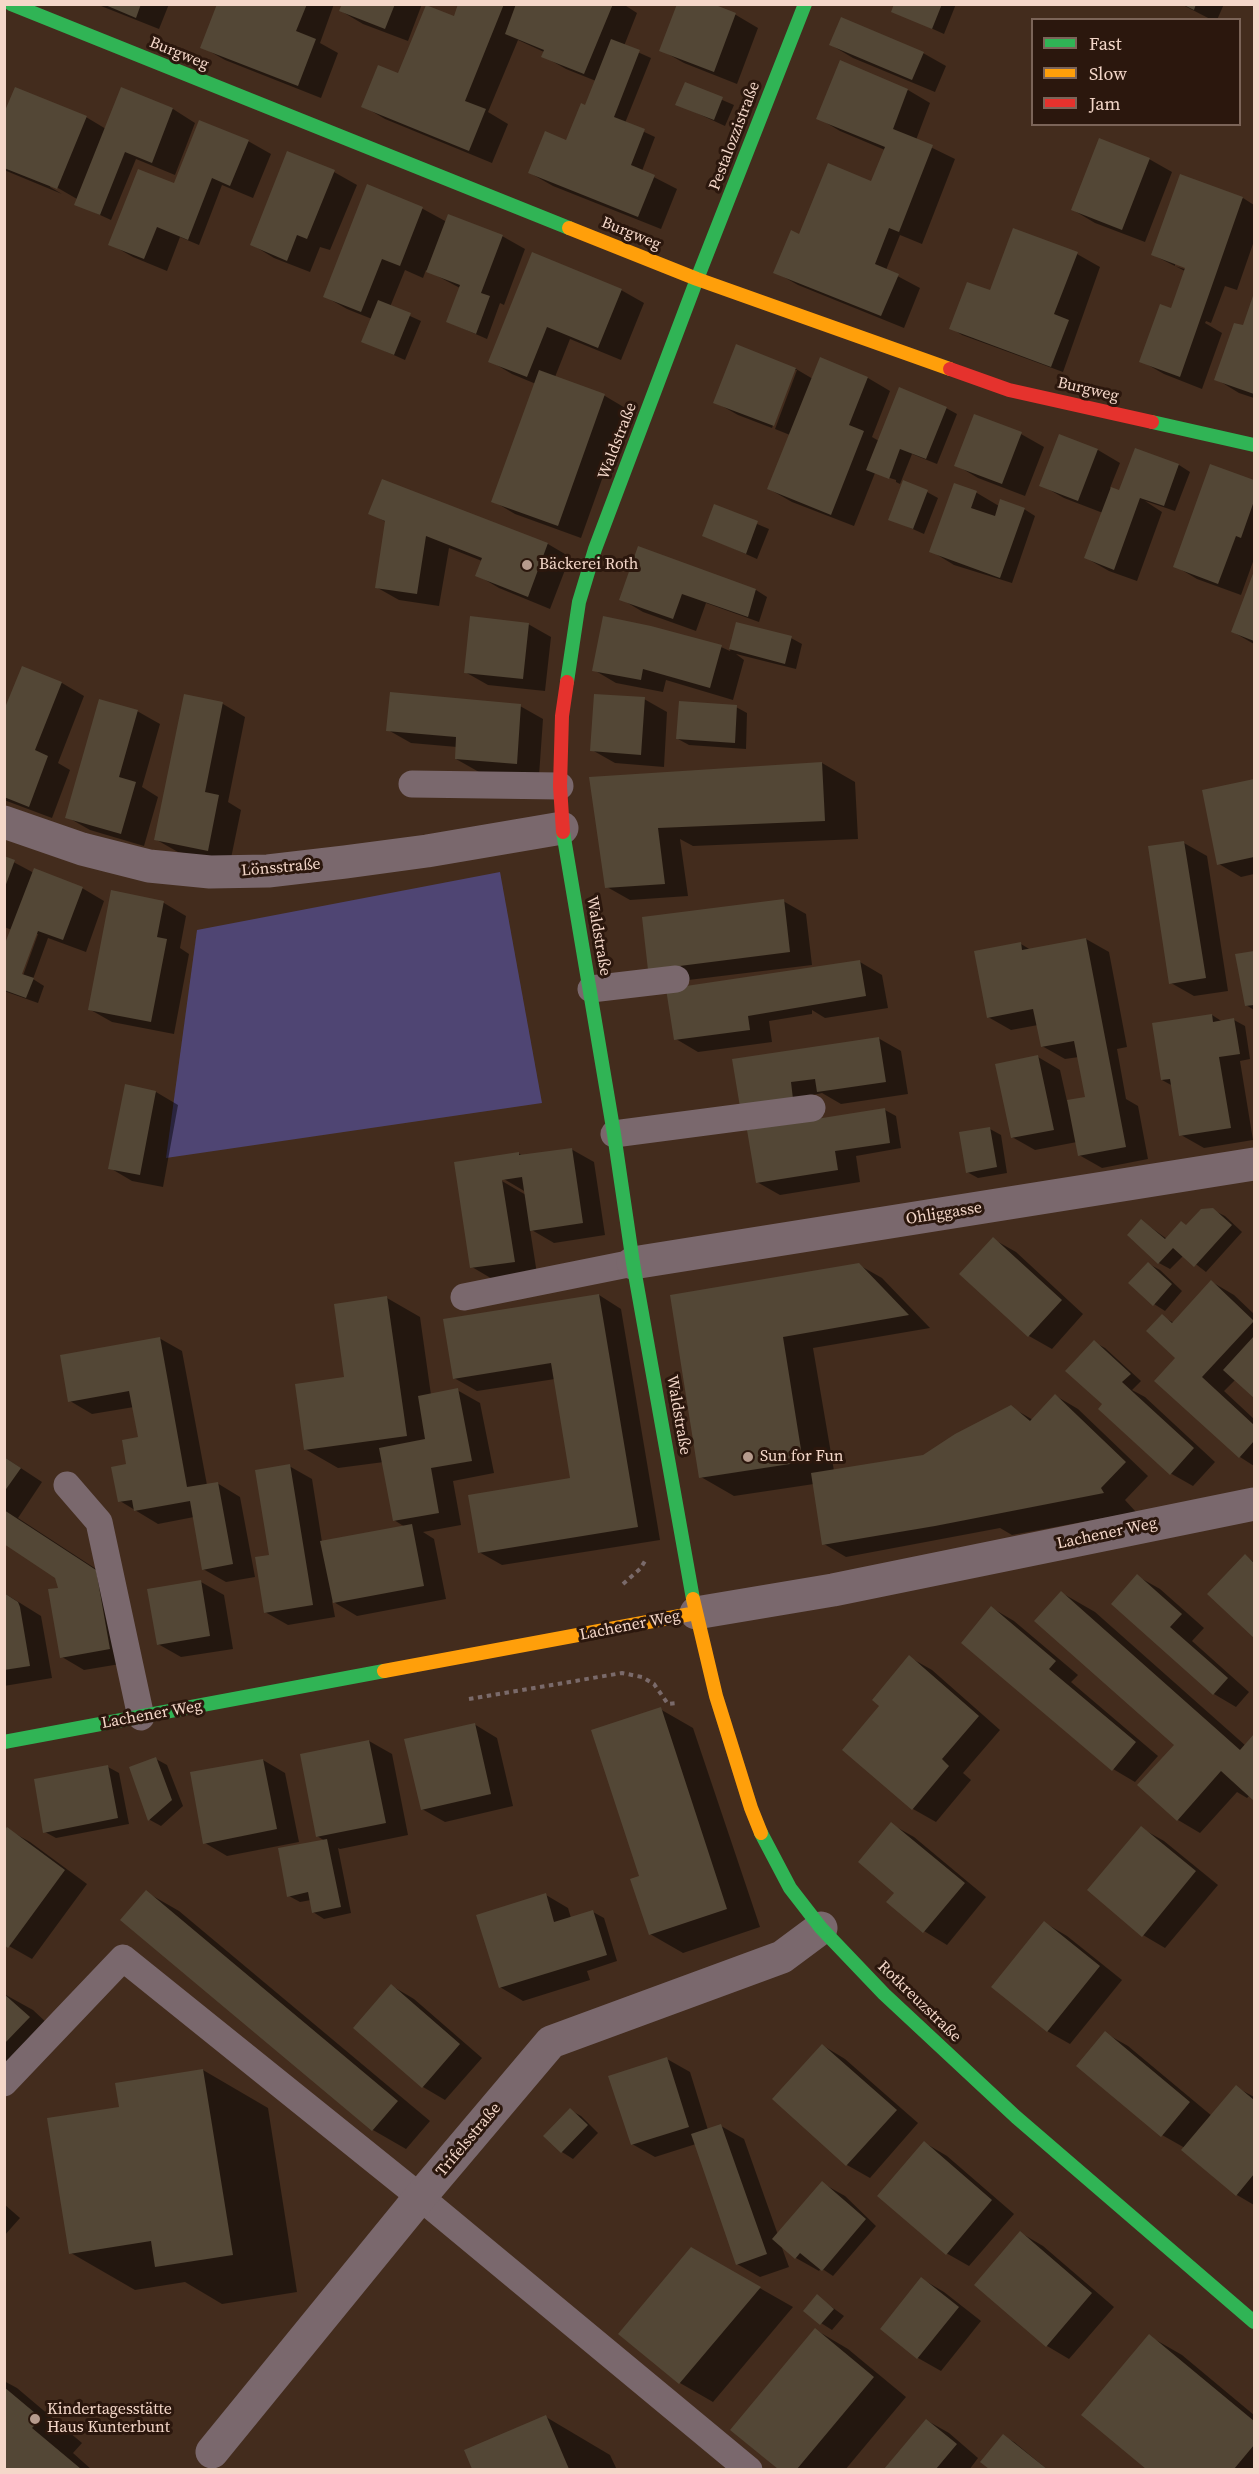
<!DOCTYPE html>
<meta charset="utf-8">
<style>
body{margin:0}
#map{position:relative;width:1259px;height:2474px;overflow:hidden;background:#432c1d;font-family:"Source Serif 4",serif}
canvas{display:block}
.frame{position:absolute;inset:0;border:6px solid #f4d7c9;pointer-events:none}
.legend{position:absolute;left:1031px;top:18px;width:210px;height:108px;box-sizing:border-box;background:#2b170d;border:2px solid #7b6458;margin:0;padding:8px 10px;list-style:none;font-size:18px;color:#f4d7c9}
.legend li{display:flex;align-items:center;gap:12px;height:30px}
.legend b{width:30px;border:2px solid #7b6458}
</style>
<div id="map">
<canvas width="1259" height="2474"></canvas>
<div class="frame"></div>
<ul class="legend">
<li><b style="height:8px;background:#30b455"></b>Fast</li>
<li><b style="height:8px;background:#ff9f0a"></b>Slow</li>
<li><b style="height:8px;background:#e5322d"></b>Jam</li>
</ul>
</div>
<script>
const g = document.querySelector('canvas').getContext('2d');
g.lineJoin = 'round';
function fill(path, color) { g.fillStyle = color; g.fill(path, 'evenodd'); }
const shape = rows => new Path2D(rows.map(r => 'M' + r).join(''));
function stroke(path, color, width, dash) { g.strokeStyle = color; g.lineWidth = width; g.lineCap = dash ? 'butt' : 'round'; g.setLineDash(dash || []); g.stroke(path); }
function write(font, color, halo, rows, align = 'center') {
  g.font = font + ' "Source Serif 4",serif'; g.lineWidth = 6; g.setLineDash([]); g.textBaseline = 'middle'; g.strokeStyle = halo; g.fillStyle = color; for (const [text, x, y, turn = 0] of rows) {
    g.save(); g.translate(x, y); g.rotate((+turn || 0) * Math.PI / 180); g.textAlign = isNaN(turn) ? turn : align; if (halo) g.strokeText(text, 0, 0); g.fillText(text, 0, 0); g.restore();
  }
}
const green = shape([
 [500,872,542,1103,166,1158,197,930]
]);
const shadow = shape([
 [96,4,169,4,159,29],
 [234,4,334,4,320,43,338,53,321,98,225,60,202,47],
 [343,4,422,4,408,41,363,24,341,11],
 [460,4,623,4,637,13,624,46,651,58,625,123,655,137,642,171,677,189,661,229,553,186,530,173,567,141,586,107,596,81,566,69,543,56,544,52,518,40,488,112,508,124,492,163,385,119,363,106,399,75,454,18],
 [709,4,736,15,758,28,737,84,684,63,661,50],
 [895,4,956,4,944,34,893,11],
 [1181,4,1224,4,1217,20,1212,20],
 [831,45,923,53,946,66,935,92,853,58],
 [685,84,734,105,725,126,677,104],
 [122,89,173,109,195,123,175,175,136,159,111,220,76,204,77,199,51,184,50,187,62,194,4,170,4,117,86,117,106,129],
 [908,90,930,103,916,140,955,159,922,244,900,235,886,270,920,288,904,328,798,285,775,272,800,236,872,183,885,150,840,131,818,118],
 [248,141,271,154,253,198,222,185,199,245,180,237,167,271,133,257,110,244,175,186],
 [1149,159,1172,172,1145,242,1095,223,1073,210],
 [334,172,357,185,330,250,320,247,310,272,274,258,251,244],
 [368,186,423,209,447,222,502,236,525,249,504,305,500,303,487,339,448,322,460,288,426,270,423,278,405,270,390,307,421,321,405,360,362,341,372,319,347,309,324,296],
 [1243,198,1254,205,1254,241,1237,290,1225,286,1211,323,1206,321,1205,323,1222,333,1202,389,1164,374,1141,361,1172,310,1185,271,1153,255],
 [1175,262,1187,267,1187,270,1175,266],
 [533,254,621,290,644,303,621,360,570,339,555,377,605,396,627,409,581,538,515,514,493,501,536,384,512,374,490,361],
 [1077,254,1100,267,1063,372,962,335,951,328],
 [1254,296,1254,398,1239,393,1216,379,1244,327],
 [737,346,796,369,813,379,821,359,868,378,890,391,872,437,879,441,946,408,957,414,937,464,912,454,900,484,896,482,896,480,875,473,854,526,792,502,769,489,790,435,775,429,797,370,794,370,772,428,738,415,715,402],
 [1021,434,1044,447,1025,496,978,478,956,465],
 [1060,436,1098,450,1120,463,1110,488,1120,492,1136,450,1179,465,1190,472,1175,511,1145,501,1162,512,1137,581,1109,571,1086,558,1103,513,1064,498,1041,485],
 [1211,466,1254,482,1254,559,1241,595,1197,579,1175,566],
 [383,481,548,544,570,557,550,609,499,588,477,575,482,561,449,548,439,606,399,600,376,587,386,522,370,513],
 [955,485,977,493,999,506,1024,509,1035,516,1012,583,954,565,931,551],
 [927,492,938,498,924,534,890,519],
 [714,506,769,529,757,559,703,535],
 [691,567,756,590,767,597,759,622,706,603,696,631,643,612,621,599],
 [1254,575,1254,644,1233,632],
 [528,624,551,637,545,691,488,685,465,672],
 [737,624,791,638,802,644,796,669,736,654,744,660,733,700,666,680,663,692,616,683,594,670,721,647,730,651],
 [23,668,62,683,84,696,58,763,70,770,52,818,4,800,4,714],
 [185,696,223,704,245,717,228,802,241,810,230,863,178,852,155,839],
 [644,699,667,712,664,767,615,763,592,750],
 [520,706,543,719,539,776,479,772,456,759,457,747,411,743,388,730],
 [736,707,747,713,746,749,689,745,678,739],
 [137,711,160,724,142,787,158,797,144,846,90,830,67,817],
 [822,763,855,782,858,839,693,846,680,839,688,896,630,900,607,887,591,778],
 [1254,781,1254,874,1241,877,1219,864,1204,792],
 [1184,843,1207,856,1228,991,1194,996,1171,983],
 [4,857,34,873,82,888,104,901,86,952,48,938,33,979,44,986,38,1003,4,991,4,951,12,930,4,927],
 [35,934,38,934,21,981,18,980],
 [112,892,164,903,186,916,180,948,189,954,174,1034,112,1022,89,1009],
 [783,901,806,914,812,965,672,982,649,969],
 [1086,939,1109,952,1127,1047,1117,1049,1126,1099,1138,1106,1148,1159,1102,1168,1079,1155,1077,1142,1035,1150,1012,1137,1038,1057,1060,1070,1067,1101,1087,1098,1079,1057,1065,1059,1042,1046,1038,1025,1011,1030,988,1017,1021,944,1031,950],
 [1254,952,1254,1010,1246,1005,1237,956],
 [860,962,882,975,888,1008,825,1018,812,1010,812,1014,769,1021,772,1042,698,1052,676,1039],
 [1212,1015,1223,1022,1234,1020,1245,1026,1250,1059,1240,1061,1253,1140,1204,1148,1181,1135,1173,1086,1162,1080],
 [878,1038,901,1051,908,1094,841,1104,822,1093,813,1095,815,1111,741,1106],
 [156,1092,178,1105,163,1187,132,1181,110,1168],
 [885,1110,896,1116,901,1148,856,1156,860,1182,780,1195,757,1182],
 [990,1129,1001,1135,1007,1173,978,1178,967,1172],
 [571,1149,594,1162,605,1235,554,1243,530,1229,537,1274,494,1280,472,1267,456,1163,518,1153,523,1156],
 [497,1175,526,1192,526,1195,495,1177],
 [1213,1210,1225,1216,1242,1232,1206,1272,1184,1255,1170,1269,1159,1263,1129,1235,1142,1221,1167,1239],
 [993,1239,1016,1252,1083,1314,1052,1349,1029,1336],
 [1149,1264,1160,1270,1182,1291,1165,1311,1154,1304],
 [859,1265,882,1278,930,1328,813,1348,834,1471,923,1456,1011,1407,1033,1420,1056,1396,1078,1409,1148,1476,1125,1500,1136,1512,1012,1535,1000,1528,846,1557,824,1544,814,1484,734,1496,701,1477,672,1296],
 [1212,1282,1234,1295,1254,1314,1254,1396,1236,1379,1224,1391,1254,1419,1254,1466,1240,1457,1156,1381,1177,1358,1162,1316,1174,1323],
 [599,1295,621,1309,660,1540,502,1565,479,1552,572,1479,555,1379,477,1391,454,1378],
 [387,1298,420,1317,431,1395,457,1390,480,1403,494,1473,453,1481,461,1525,423,1532,434,1539,446,1599,357,1616,332,1601,335,1617,288,1625,265,1612,271,1557,289,1466,312,1479,322,1542,405,1527,394,1520,384,1462,338,1468,305,1449,346,1379],
 [159,1338,182,1351,207,1485,217,1483,240,1497,255,1577,226,1582,203,1569,194,1517,158,1524,120,1501,128,1465,140,1438,134,1407,92,1414,70,1401],
 [1094,1342,1105,1348,1141,1381,1132,1390,1145,1397,1215,1462,1193,1486,1170,1473,1104,1404],
 [4,1457,42,1482,18,1518,119,1584,132,1662,84,1670,62,1657,60,1589,56,1577,4,1543],
 [1245,1556,1254,1562,1254,1636,1210,1594],
 [1137,1576,1160,1589,1204,1628,1192,1641,1249,1692,1236,1707,1214,1694,1113,1604],
 [201,1582,224,1595,233,1649,181,1657,158,1644],
 [4,1593,41,1616,52,1678,4,1686],
 [1062,1593,1095,1612,1246,1746,1254,1736,1254,1799,1250,1795,1247,1798,1237,1792,1200,1833,1178,1820,1180,1750],
 [992,1608,1014,1621,1078,1675,1071,1682,1158,1756,1135,1782,1113,1769],
 [909,1657,932,1670,1000,1730,963,1773,971,1780,936,1822,913,1809,844,1750,882,1706],
 [660,1709,693,1728,760,1927,683,1953,650,1934,641,1877],
 [474,1724,497,1738,513,1806,445,1822,422,1809],
 [369,1741,392,1754,408,1835,340,1849,338,1848,351,1913,324,1919,313,1912,311,1900,300,1902,289,1896,325,1841,317,1836],
 [156,1759,167,1765,183,1806,161,1826,150,1820,131,1768],
 [263,1760,285,1773,299,1842,227,1856,205,1843],
 [108,1767,119,1773,129,1824,56,1838,45,1832],
 [891,1824,914,1837,986,1897,947,1945,924,1931,888,1902,896,1892],
 [1141,1828,1164,1841,1218,1885,1165,1948,1143,1935],
 [7,1829,30,1842,87,1884,32,1959,9,1946],
 [146,1892,179,1911,430,2121,406,2149,373,2130,122,1920],
 [546,1895,568,1908,571,1918,593,1912,604,1918,617,1961,587,1971,590,1980,523,2001,500,1987],
 [1045,1923,1067,1936,1122,1980,1070,2044,1047,2031],
 [392,1986,414,1999,482,2058,445,2100,423,2087],
 [4,1994,33,2010,62,2037,4,2097],
 [1105,2033,1128,2046,1212,2116,1236,2087,1254,2097,1254,2205,1237,2195,1185,2148,1162,2135],
 [822,2045,845,2059,918,2123,870,2178,847,2165,774,2099],
 [667,2059,690,2072,708,2130,721,2126,744,2139,778,2235,822,2183,845,2196,876,2226,833,2276,821,2268,819,2271,796,2258,781,2245,789,2267,760,2277,737,2264,696,2144,655,2157,632,2144],
 [203,2070,268,2108,297,2292,222,2304,185,2282,135,2290,71,2253,120,2108],
 [570,2110,581,2116,598,2133,573,2159,562,2152,545,2136],
 [925,2143,947,2156,1014,2214,969,2266,946,2253],
 [4,2204,20,2218,4,2236],
 [1021,2233,1043,2246,1114,2307,1069,2359,1047,2346],
 [691,2249,793,2307,713,2402,680,2383,620,2334],
 [922,2279,944,2292,981,2321,941,2371,918,2358,882,2329],
 [817,2296,844,2316,832,2330,821,2323],
 [816,2330,848,2349,906,2397,845,2470,780,2470,732,2430],
 [1149,2336,1182,2355,1254,2415,1254,2470,1149,2470,1083,2415],
 [4,2381,17,2388,82,2443,73,2453,92,2470,4,2470],
 [546,2417,610,2455,617,2470,474,2470,466,2451],
 [926,2420,949,2433,978,2458,969,2470,886,2470],
 [1003,2436,1014,2442,1048,2470,991,2470,982,2462]
]);
const building = shape([
 [103,4,141,4,136,18],
 [217,4,307,4,296,31,316,39,298,86,200,48],
 [342,4,395,4,385,29,339,11],
 [458,4,504,4,465,101,486,109,469,151,361,107,378,65,398,73,426,5,454,16],
 [516,4,613,4,584,74,541,57,544,50,505,34],
 [677,4,713,4,736,13,714,72,659,51],
 [894,4,942,4,932,29,891,12],
 [1182,4,1196,4,1194,10],
 [841,17,924,52,912,80,829,45],
 [611,39,640,50,614,117,645,129,631,165,655,175,638,217,528,173,545,131,566,140,581,103,585,105],
 [840,60,908,89,893,129,933,145,899,232,889,228,875,264,899,274,881,316,773,273,791,230,799,234,828,163,871,181,885,147,816,119],
 [685,82,723,97,714,120,675,105],
 [15,87,87,116,57,189,4,168,4,113],
 [121,87,173,108,152,163,125,152,100,215,74,205],
 [199,120,249,140,230,186,212,178,188,240,157,227,144,259,108,245,138,169,174,183],
 [1099,138,1150,158,1122,230,1071,210],
 [287,151,335,170,307,239,297,235,287,261,250,245],
 [1180,174,1243,197,1180,377,1139,362,1160,304,1171,308,1185,268,1151,255],
 [367,184,423,207,400,266,382,259,361,312,323,297],
 [448,214,503,235,481,293,490,296,476,334,446,322,460,285,426,272],
 [1013,228,1078,252,1054,314,1069,320,1051,367,949,329,967,282,990,290],
 [532,252,622,289,598,348,547,327,527,377,488,362],
 [1254,293,1254,394,1214,380,1234,323,1243,325],
 [378,300,411,313,394,355,361,342],
 [736,344,796,368,774,426,713,403],
 [820,357,868,377,849,425,864,431,831,515,767,489],
 [539,370,605,394,558,526,491,502],
 [899,387,947,407,926,459,900,449,889,479,866,470],
 [974,414,1022,432,1002,484,954,466],
 [1059,434,1098,449,1078,501,1039,486],
 [1135,448,1179,464,1164,506,1140,498,1114,570,1084,558,1111,487,1119,490],
 [1210,464,1254,480,1254,501,1241,538,1236,536,1218,584,1173,567],
 [382,479,548,543,528,597,475,576,482,558,426,536,417,594,375,588,385,521,368,514],
 [903,480,928,490,913,529,888,520],
 [954,483,977,491,971,508,995,516,1000,499,1025,508,1000,578,929,552],
 [714,504,758,521,746,554,702,536],
 [638,546,756,589,748,617,682,594,673,619,619,600],
 [1254,571,1254,641,1231,632],
 [470,616,529,623,523,679,464,673],
 [603,616,651,626,722,645,710,688,643,669,641,680,592,671],
 [736,622,792,636,785,664,729,649],
 [22,666,62,682,35,750,48,756,29,807,4,797,4,710],
 [390,692,521,704,517,764,455,759,456,737,386,731],
 [184,694,223,702,205,792,219,795,208,851,154,840],
 [594,694,645,697,641,755,590,751],
 [99,699,138,710,119,777,136,782,121,834,65,818],
 [679,701,737,705,735,743,676,739],
 [822,762,825,821,658,828,665,884,605,888,589,777],
 [1254,779,1254,857,1217,865,1202,790],
 [1184,841,1206,978,1169,984,1148,846],
 [4,856,15,860,5,887,4,887],
 [34,868,83,887,63,940,38,931,22,974,34,978,26,998,4,990,4,946],
 [111,890,164,901,157,937,167,939,151,1022,88,1010],
 [784,899,790,952,648,970,642,917],
 [1086,938,1126,1147,1078,1156,1067,1100,1085,1097,1074,1041,1041,1047,1033,1009,987,1018,974,951,1021,942,1022,950],
 [1254,951,1254,1005,1245,1006,1235,954],
 [860,960,866,996,748,1016,750,1030,674,1040,666,989],
 [1212,1014,1213,1022,1234,1018,1240,1054,1219,1057,1231,1128,1179,1136,1170,1079,1161,1080,1152,1023],
 [879,1037,886,1082,817,1092,815,1079,791,1082,793,1099,740,1107,732,1059],
 [1038,1055,1054,1130,1011,1138,995,1064],
 [125,1084,156,1091,140,1175,108,1169],
 [885,1108,890,1143,835,1151,838,1170,756,1183,747,1130],
 [990,1127,997,1167,966,1173,959,1132],
 [572,1148,583,1223,530,1231,522,1177,502,1180,515,1262,470,1268,454,1162,519,1152,519,1155],
 [1213,1208,1232,1225,1194,1267,1173,1248,1158,1264,1127,1235,1141,1219,1165,1239,1181,1221,1186,1225,1201,1209],
 [993,1237,1062,1300,1028,1337,959,1274],
 [1148,1262,1172,1284,1153,1306,1128,1283],
 [859,1263,909,1315,783,1337,803,1462,699,1478,670,1295],
 [1211,1280,1254,1321,1202,1377,1254,1425,1254,1441,1239,1458,1154,1381,1175,1358,1146,1331,1162,1314,1172,1323],
 [599,1294,638,1527,478,1553,468,1495,570,1478,551,1363,453,1379,443,1319],
 [387,1296,407,1436,304,1450,295,1384,344,1377,334,1304],
 [1254,1336,1254,1398,1223,1370],
 [160,1337,187,1487,218,1482,233,1564,202,1570,190,1501,134,1511,132,1500,118,1502,111,1467,126,1464,122,1440,138,1437,129,1391,68,1402,60,1355],
 [1094,1340,1131,1374,1122,1382,1194,1448,1170,1475,1098,1409,1102,1404,1065,1371],
 [458,1388,472,1461,431,1468,439,1513,393,1521,379,1448,425,1439,418,1396],
 [1055,1394,1126,1462,1101,1488,1104,1493,935,1526,822,1545,811,1473,923,1455,955,1434,1011,1405,1030,1421],
 [4,1457,21,1468,4,1492],
 [290,1464,313,1605,264,1613,255,1557,269,1555,255,1470],
 [4,1510,96,1570,110,1649,60,1658,48,1589,58,1588,55,1578,4,1544],
 [412,1524,424,1586,333,1603,320,1541],
 [1245,1554,1254,1563,1254,1638,1207,1594],
 [1137,1574,1182,1614,1170,1627,1228,1678,1213,1695,1111,1604],
 [201,1580,210,1636,157,1645,147,1589],
 [1061,1591,1240,1750,1254,1734,1254,1801,1221,1771,1177,1821,1137,1785,1174,1745,1034,1621],
 [4,1593,18,1602,20,1607,30,1666,4,1670],
 [991,1606,1056,1661,1049,1669,1136,1742,1112,1771,961,1643],
 [909,1655,979,1716,942,1759,949,1766,912,1810,842,1750,879,1706,872,1700],
 [661,1707,727,1909,649,1935,630,1879,639,1876,591,1730],
 [475,1723,491,1794,421,1810,404,1739],
 [369,1740,386,1823,316,1837,300,1754],
 [156,1757,172,1800,148,1821,129,1767],
 [263,1759,277,1829,203,1844,190,1772],
 [108,1765,118,1818,43,1833,34,1779],
 [891,1822,965,1883,923,1933,886,1902,894,1893,858,1862],
 [1141,1826,1196,1871,1142,1937,1087,1890],
 [7,1827,65,1870,8,1948,4,1945,4,1831],
 [327,1839,341,1907,312,1913,308,1892,287,1897,278,1848],
 [146,1890,398,2101,372,2131,120,1920],
 [546,1893,554,1922,593,1910,607,1955,499,1988,476,1915],
 [1044,1921,1100,1966,1047,2032,991,1987],
 [391,1984,460,2044,422,2088,353,2028],
 [4,1994,30,2017,4,2044],
 [1105,2031,1190,2102,1161,2137,1076,2066],
 [822,2044,897,2110,846,2166,772,2099],
 [667,2057,689,2127,631,2145,608,2076],
 [203,2069,233,2255,155,2267,151,2241,69,2254,47,2118,119,2107,115,2083],
 [1236,2085,1254,2100,1254,2174,1236,2196,1181,2150],
 [570,2108,588,2125,561,2153,543,2136],
 [721,2124,767,2254,736,2265,691,2134],
 [924,2141,992,2200,946,2255,877,2196],
 [822,2181,866,2219,822,2271,800,2253,795,2259,772,2239],
 [1020,2231,1092,2293,1046,2347,974,2285],
 [691,2247,761,2287,679,2384,618,2334],
 [921,2277,959,2307,917,2359,880,2329],
 [817,2294,834,2309,820,2325,803,2311],
 [815,2328,874,2377,797,2469,778,2469,730,2430],
 [1149,2334,1254,2421,1254,2445,1234,2469,1146,2469,1081,2415],
 [4,2387,41,2418,32,2428,81,2469,4,2469],
 [546,2415,569,2469,472,2469,464,2450],
 [926,2419,957,2444,936,2469,884,2469],
 [1003,2434,1047,2469,989,2469,980,2462]
]);
const path = shape([
 [623,1584,640,1569,645,1561],
 [469,1699,622,1673,642,1677,654,1684,668,1704,678,1703]
]);
const lane = shape([
 [412,784,560,786],
 [591,989,676,979],
 [614,1134,812,1108],
 [464,1297,633,1263],
 [67,1485,99,1522,141,1717],
 [4,2083,123,1958,420,2197,749,2470]
]);
const street = shape([
 [4,822,82,849,149,866,210,872,268,871,345,862,427,851,562,828],
 [633,1263,1254,1164],
 [696,1613,833,1590,1254,1504],
 [212,2452,420,2197,551,2042,782,1957,821,1928]
]);
const fast = shape([
 [11,4,569,228],
 [1152,422,1254,445],
 [567,682,579,602,595,549,697,279,805,4],
 [563,832,614,1134,633,1263,693,1599],
 [4,1742,384,1671],
 [761,1833,790,1888,821,1928,884,1994,1016,2117,1254,2322]
]);
const slow = shape([
 [569,228,697,279,950,369],
 [693,1599,716,1696,751,1808,761,1833],
 [384,1671,696,1613]
]);
const jam = shape([
 [950,369,1009,390,1152,422],
 [563,832,560,786,562,716,567,682]
]);
const markers = [
 [527,565,6,"#b69b8d"],
 [748,1457,6,"#b69b8d"],
 [35,2419,6,"#b69b8d"]
];
const streetNames = [
 ["Burgweg",179,54,22],
 ["Pestalozzistraße",735,136,-69],
 ["Burgweg",631,234,22],
 ["Burgweg",1088,390,13],
 ["Waldstraße",618,441,-69],
 ["Lönsstraße",281,868,-5],
 ["Waldstraße",598,936,80],
 ["Ohliggasse",944,1214,-9],
 ["Waldstraße",678,1415,80],
 ["Lachener Weg",1107,1534,-12],
 ["Lachener Weg",630,1626,-11],
 ["Lachener Weg",152,1715,-10],
 ["Rotkreuzstraße",919,2002,44],
 ["Trifelsstraße",469,2140,-50]
];
const poiNames = [
 ["Bäckerei Roth",539,565],
 ["Sun for Fun",760,1457],
 ["Kindertagesstätte",47,2410],
 ["Haus Kunterbunt",47,2428]
];
fill(green, '#4f4573');
fill(shadow, '#0007');
fill(building, '#534736');
stroke(path, '#7a6a6a', 4, [4.5, 4.5]);
stroke(lane, '#7a686d', 27);
stroke(street, '#7a686d', 33);
stroke(fast, '#30b455', 14);
stroke(slow, '#ff9f0a', 14);
stroke(jam, '#e5322d', 14);
for (const [x, y, r, color] of markers) { const dot = new Path2D(); dot.arc(x, y, r, 0, 2 * Math.PI); g.fillStyle = color; g.fill(dot); stroke(dot, '#2b170d', 2); }
write('16px', '#f4d7c9', '#2b170d', streetNames);
write('16px', '#f4d7c9', '#2b170d', poiNames, 'left');
</script>
